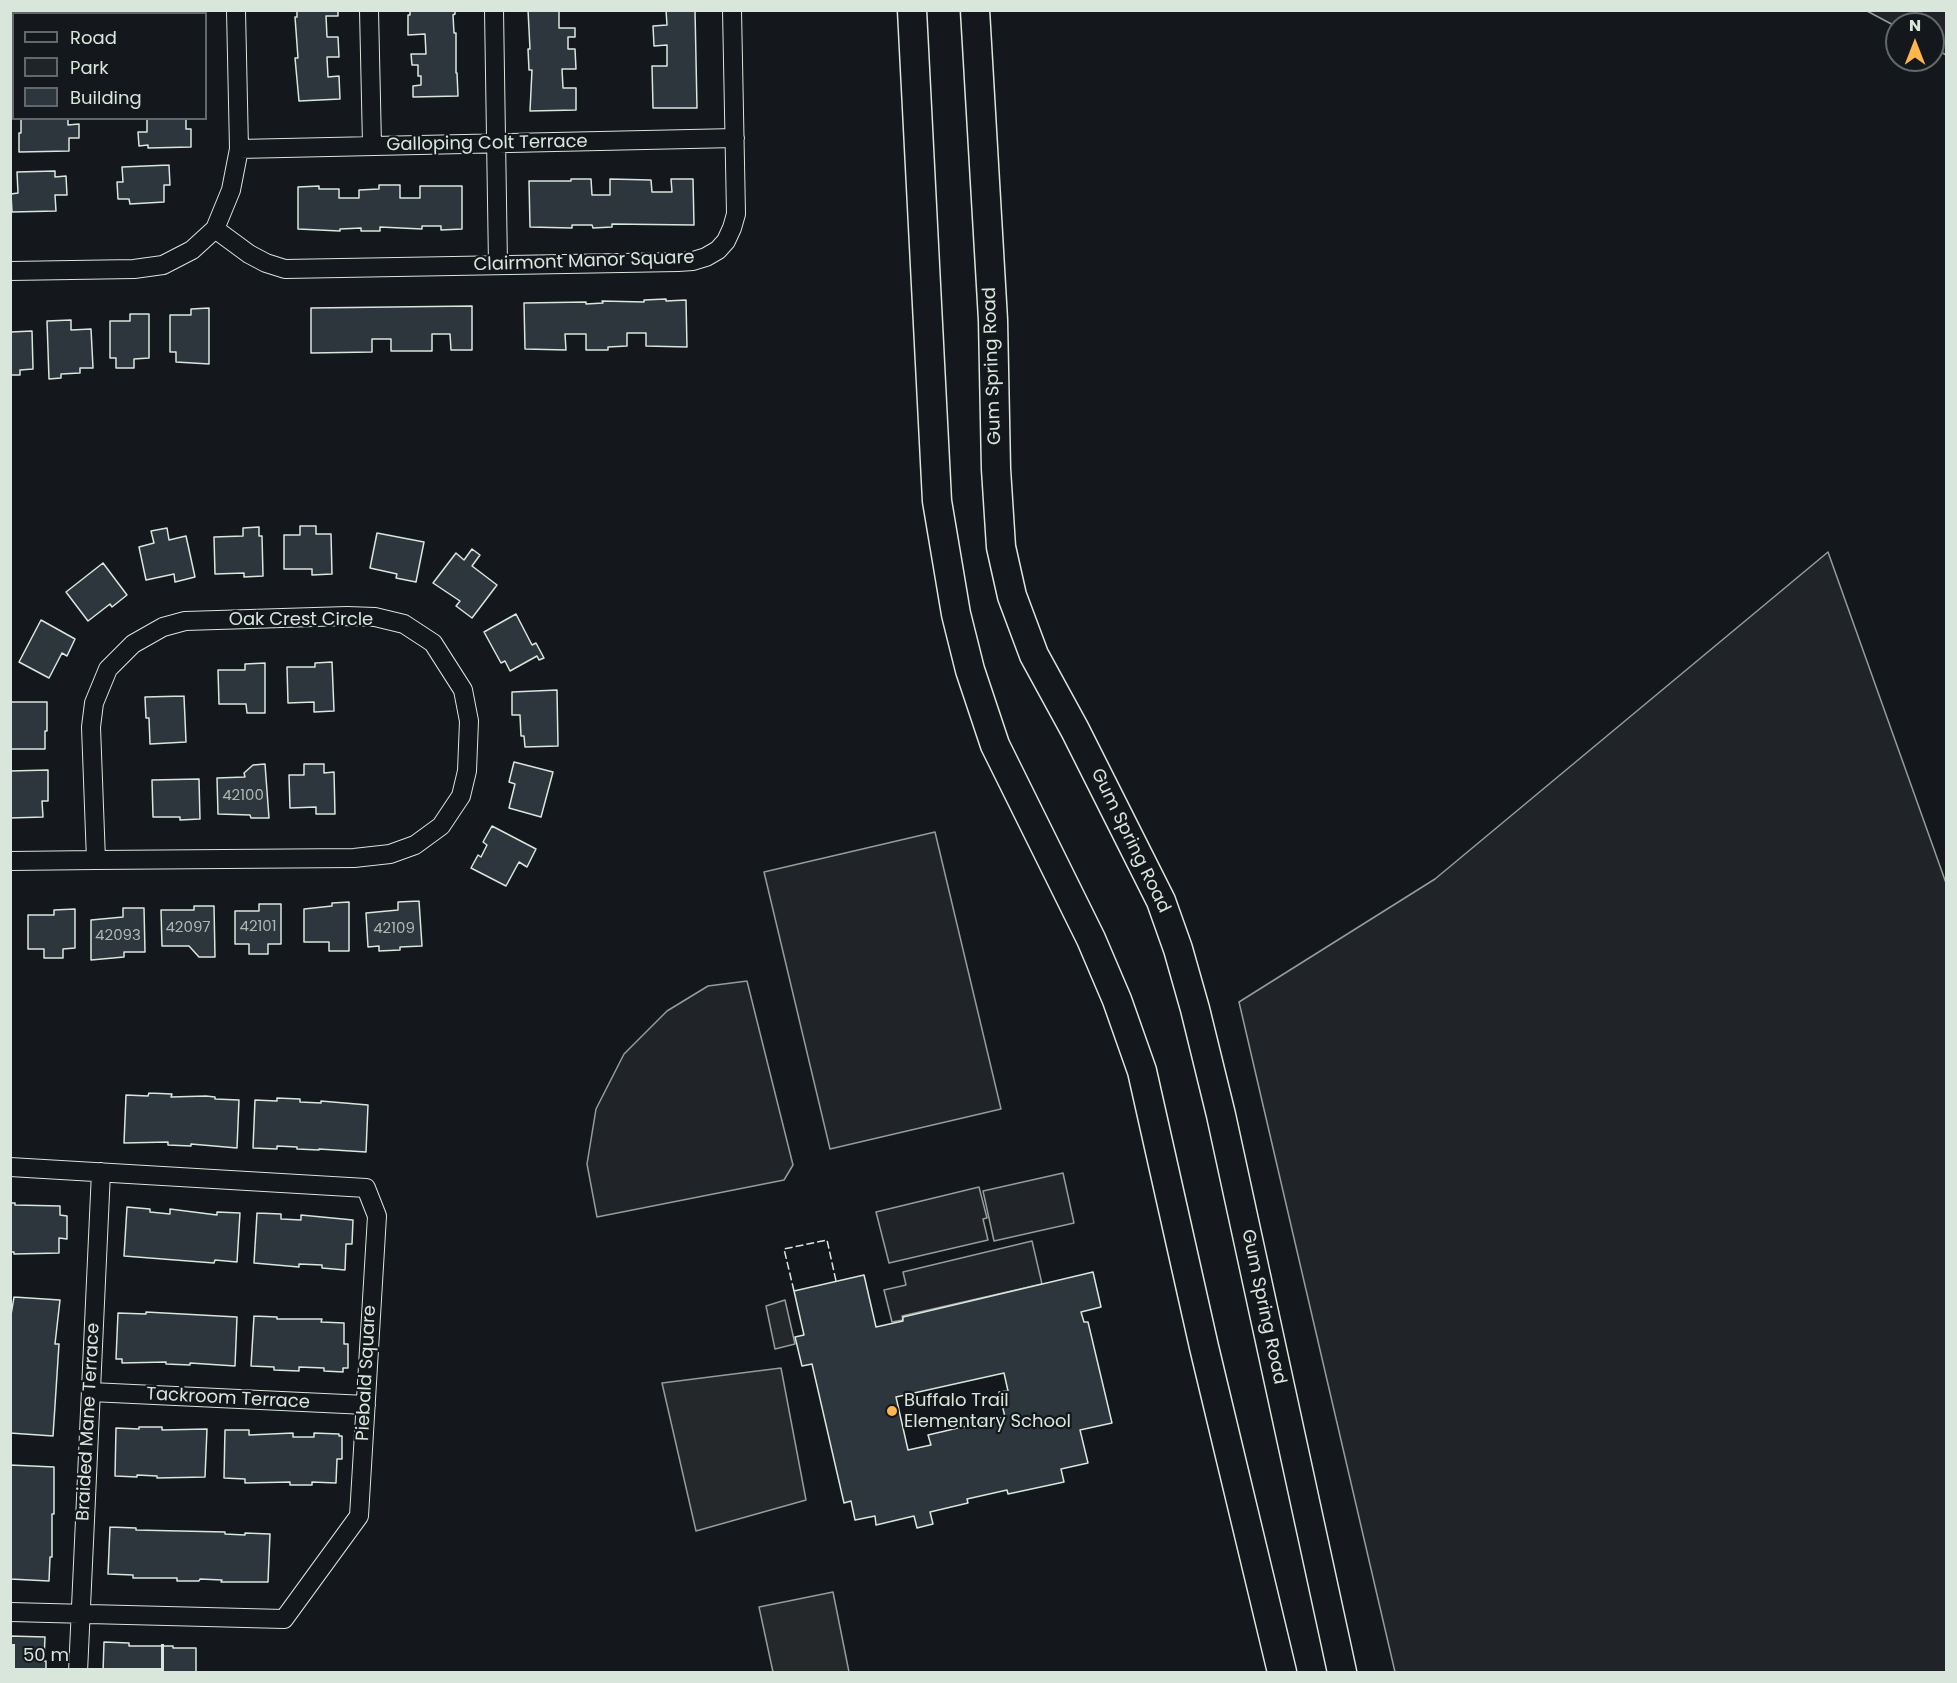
<!DOCTYPE html>
<style>
body{margin:0}
#map{position:relative;width:1957px;height:1683px;overflow:hidden;background:#14181c;font-family:Poppins,sans-serif}
canvas{display:block}
.frame{position:absolute;inset:0;border:12px solid #d8e6dc;pointer-events:none}
.legend{position:absolute;left:12px;top:12px;width:195px;height:108px;box-sizing:border-box;background:#14181c;border:2px solid #626a69;margin:0;padding:8px 10px;list-style:none;font-size:18px;color:#d8e6dc}
.legend li{display:flex;align-items:center;gap:12px;height:30px}
.legend b{width:30px;border:2px solid #626a69}
.north{position:absolute;left:1885px;top:12px;width:60px;height:60px;box-sizing:border-box;background:#14181c;border:2px solid #626a69;border-radius:50%;rotate:0deg;font-size:16px;font-weight:700;line-height:24px;text-align:center;color:#d8e6dc}
.north::after{content:'';display:block;margin:auto;width:21px;height:27px;background:#ffb74d;clip-path:polygon(50% 0,100% 100%,50% 72%,0 100%)}
.scale{position:absolute;left:12px;top:1644px;width:152px;height:27px;box-sizing:border-box;border:3px solid #d8e6dc;border-top:0;padding-left:8px;font-size:18px;line-height:21px;white-space:nowrap;color:#d8e6dc;-webkit-text-stroke:4px #14181c;paint-order:stroke}
</style>
<div id="map">
<canvas width="1957" height="1683"></canvas>
<div class="frame"></div>
<ul class="legend">
<li><b style="height:8px;background:#14181c"></b>Road</li>
<li><b style="height:16px;background:#202428"></b>Park</li>
<li><b style="height:16px;background:#2c363c"></b>Building</li>
</ul>
<div class="north">N</div>
<div class="scale">50 m</div>
</div>
<script>
const g = document.querySelector('canvas').getContext('2d');
g.lineJoin = 'round';
function fill(path, color) { g.fillStyle = color; g.fill(path, 'evenodd'); }
const shape = rows => new Path2D(rows.map(r => 'M' + r).join(''));
function stroke(path, color, width, dash) { g.strokeStyle = color; g.lineWidth = width; g.lineCap = dash ? 'butt' : 'round'; g.setLineDash(dash || []); g.stroke(path); }
function write(font, color, halo, rows, align = 'center') {
  g.font = font + ' Poppins,sans-serif'; g.lineWidth = 4.5; g.setLineDash([]); g.textBaseline = 'middle'; g.strokeStyle = halo; g.fillStyle = color; for (const [text, x, y, turn = 0] of rows) {
    g.save(); g.translate(x, y); g.rotate((+turn || 0) * Math.PI / 180); g.textAlign = isNaN(turn) ? turn : align; if (halo) g.strokeText(text, 0, 0); g.fillText(text, 0, 0); g.restore();
  }
}
const green = shape([
 [1867,11,1946,11,1946,55,1933,47,1933,24,1897,24,1897,27,1867,11],
 [1828,552,1946,883,1946,1672,1395,1672,1239,1002,1435,879,1828,552],
 [935,832,1001,1109,830,1149,764,872,935,832],
 [747,981,793,1165,784,1180,597,1217,587,1164,596,1109,624,1054,667,1011,708,986,747,981],
 [1063,1173,1074,1223,994,1241,983,1191,1063,1173],
 [979,1187,987,1218,983,1219,988,1240,889,1263,876,1212,979,1187],
 [1032,1241,1042,1284,902,1316,903,1320,892,1322,884,1290,906,1285,903,1272,1032,1241]
]);
const parking = shape([
 [785,1300,795,1344,775,1349,766,1306,785,1300],
 [781,1368,806,1500,696,1531,662,1383,781,1368],
 [833,1592,849,1672,773,1672,759,1607,833,1592]
]);
const building = shape([
 [21,10,77,10,77,12,21,14,21,10],
 [132,10,187,10,187,14,132,14,132,10],
 [297,10,338,10,338,16,326,16,327,37,338,37,339,57,327,57,328,77,339,76,340,99,299,101,295,58,298,58,295,17,297,17,297,10],
 [410,10,455,10,455,14,453,15,454,33,456,33,456,73,457,73,458,96,413,97,413,86,421,85,421,76,418,76,418,65,412,65,411,54,426,54,425,34,408,35,408,15,410,15,410,10],
 [528,10,559,10,559,28,575,28,575,37,568,37,568,49,575,49,576,69,562,69,563,88,576,88,576,110,530,111,532,70,529,70,528,49,530,49,528,10],
 [666,10,695,10,697,108,653,108,652,66,667,66,667,45,654,46,653,26,667,25,666,10],
 [21,118,68,118,68,125,79,124,79,138,69,138,69,151,19,152,19,133,21,133,21,118],
 [147,118,186,118,186,129,191,129,191,147,148,148,148,145,139,146,138,132,147,132,147,118],
 [169,165,170,185,164,185,164,202,130,204,129,199,118,199,117,182,123,182,122,167,169,165],
 [55,171,55,177,66,176,67,195,55,195,56,211,12,212,11,194,18,193,17,172,55,171],
 [571,179,591,179,592,195,610,195,610,179,651,180,652,192,672,192,671,179,693,179,694,225,612,224,612,227,593,228,592,225,572,225,572,228,530,227,529,181,571,181,571,179],
 [379,185,400,185,400,198,420,198,420,186,462,186,462,229,441,230,441,226,422,226,422,229,380,227,380,231,361,231,361,228,340,229,340,231,298,229,298,187,319,186,319,189,339,189,339,198,359,198,359,190,379,189,379,185],
 [666,299,666,301,686,300,687,347,646,346,646,333,627,333,627,346,608,347,608,350,586,350,586,334,565,334,566,350,525,349,524,303,586,302,586,304,603,303,602,301,644,302,644,300,666,299],
 [472,306,472,350,451,350,450,334,432,334,432,351,391,351,391,339,372,339,372,352,311,353,311,308,472,306],
 [209,308,209,364,176,362,176,352,170,352,170,315,191,315,191,309,209,308],
 [130,314,149,314,149,358,134,359,134,368,116,368,116,358,110,358,110,321,130,321,130,314],
 [71,320,71,330,91,329,93,368,80,368,80,373,61,374,61,378,49,379,47,321,71,320],
 [10,322,11,332,32,331,33,369,20,370,20,375,10,375,10,322],
 [300,526,316,526,316,534,331,534,332,574,312,575,312,569,284,569,284,535,300,535,300,526],
 [259,527,259,536,262,536,263,576,244,577,244,573,215,574,214,537,243,536,243,528,259,527],
 [167,528,169,540,186,536,195,577,175,582,174,574,146,580,139,547,154,543,151,531,167,528],
 [377,533,424,542,416,582,396,578,397,574,370,568,377,533],
 [472,549,480,555,472,566,497,585,472,618,456,606,460,601,433,583,456,553,464,560,472,549],
 [103,563,127,595,112,607,110,604,88,621,66,592,103,563],
 [516,614,532,645,536,643,544,658,539,660,537,656,510,671,505,661,501,663,484,632,516,614],
 [41,620,75,639,67,656,62,653,49,678,19,662,41,620],
 [332,662,334,711,314,712,314,702,288,703,287,667,315,667,315,663,332,662],
 [265,663,265,713,247,713,246,704,219,704,218,670,245,670,245,664,265,663],
 [557,690,558,746,525,747,524,736,521,736,520,715,512,715,512,692,557,690],
 [184,696,186,742,150,744,149,718,146,718,145,697,184,696],
 [10,702,47,702,47,731,45,731,45,749,10,749,10,702],
 [514,762,553,772,541,817,509,808,515,784,509,782,514,762],
 [265,764,269,818,251,818,250,815,218,814,217,778,245,777,244,773,253,765,265,764],
 [304,764,324,764,324,773,334,772,335,814,316,814,316,807,290,808,289,775,304,775,304,764],
 [48,770,48,801,42,801,43,817,10,818,10,771,48,770],
 [199,779,200,819,180,820,180,817,153,817,152,780,199,779],
 [492,826,536,849,527,867,519,862,506,886,471,868,478,855,481,857,487,845,483,842,492,826],
 [419,901,422,946,400,947,400,950,379,951,379,946,368,947,366,913,398,910,398,902,419,901],
 [349,902,349,951,329,951,329,942,304,942,304,909,332,906,332,903,349,902],
 [259,904,281,904,281,944,268,944,268,954,249,954,249,944,235,944,235,911,259,911,259,904],
 [194,906,214,906,215,957,199,957,189,946,162,946,161,910,194,910,194,906],
 [123,908,144,908,145,952,124,952,124,957,91,960,91,920,123,917,123,908],
 [75,909,75,948,63,949,63,958,44,958,44,949,28,949,28,915,54,915,54,910,75,909],
 [149,1093,172,1094,171,1097,206,1096,215,1097,215,1099,239,1100,237,1148,191,1144,191,1146,168,1145,168,1142,124,1143,126,1095,148,1096,149,1093],
 [277,1098,300,1099,300,1102,321,1103,321,1101,368,1105,366,1152,319,1149,319,1150,297,1149,297,1147,277,1146,277,1149,253,1148,255,1100,277,1101,277,1098],
 [10,1203,15,1203,15,1205,60,1206,60,1215,67,1216,67,1239,59,1238,59,1253,14,1254,14,1252,10,1252,10,1203],
 [127,1207,150,1209,150,1212,170,1214,170,1209,217,1215,217,1212,240,1213,237,1262,215,1260,214,1263,124,1256,127,1207],
 [257,1213,281,1214,281,1219,301,1220,301,1215,353,1220,352,1244,346,1244,345,1270,322,1268,322,1265,299,1264,299,1267,254,1263,257,1213],
 [1093,1272,1101,1307,1081,1312,1084,1322,1088,1322,1112,1423,1080,1430,1088,1463,1061,1469,1064,1482,1008,1494,1007,1490,967,1499,968,1503,930,1512,933,1524,917,1528,914,1516,876,1525,875,1516,855,1520,851,1501,844,1503,812,1364,802,1366,795,1337,804,1335,794,1291,864,1275,876,1327,903,1321,903,1317,1093,1272],
 [1004,1373,1008,1391,999,1392,1005,1417,928,1435,931,1445,908,1450,896,1397,1004,1373],
 [14,1297,60,1300,55,1344,59,1344,53,1436,10,1433,10,1321,14,1297],
 [146,1312,237,1317,235,1366,190,1363,190,1365,166,1364,166,1362,122,1363,122,1359,116,1359,118,1313,146,1314,146,1312],
 [254,1316,277,1317,277,1319,322,1319,321,1322,344,1323,344,1344,348,1344,348,1368,343,1368,343,1372,324,1371,324,1368,299,1367,299,1371,274,1370,274,1367,251,1366,254,1316],
 [139,1427,162,1427,162,1430,207,1429,205,1477,157,1478,157,1476,137,1475,137,1477,115,1476,116,1428,139,1429,139,1427],
 [225,1430,249,1430,249,1435,293,1433,293,1437,314,1437,314,1433,339,1434,339,1436,342,1436,342,1459,337,1459,336,1483,312,1482,312,1485,290,1485,290,1482,245,1483,245,1479,224,1478,225,1430],
 [10,1465,54,1467,54,1514,52,1514,52,1557,50,1557,49,1581,10,1579,10,1465],
 [110,1527,136,1528,136,1530,225,1532,225,1534,245,1535,245,1533,270,1534,268,1582,221,1582,222,1580,200,1579,199,1581,177,1581,177,1578,133,1578,133,1575,108,1574,110,1527],
 [10,1636,45,1637,44,1661,46,1661,46,1672,10,1672,10,1636],
 [104,1642,129,1643,129,1646,173,1646,173,1648,196,1648,196,1672,103,1672,104,1642]
]);
const minor = shape([
 [369,10,372,145],
 [494,10,498,265],
 [239,149,735,138],
 [215,229,249,254,266,263,285,269,678,262,693,261,706,257,718,250,726,241,732,228,736,214,732,10],
 [10,271,134,269,163,265,192,250,215,229,231,190,239,149,236,10],
 [10,861,96,860,354,858,390,854,415,845,441,826,461,796,467,771,469,721,463,690,433,643,404,624,375,617,347,616,185,621,163,627,133,644,108,669,94,703,91,727,96,860],
 [10,1167,366,1188,377,1216,359,1516,284,1619,10,1612],
 [91,1392,366,1405],
 [78,1672,101,1172]
]);
const primary = shape([
 [912,10,937,501,956,614,970,670,995,745,1091,939,1117,1000,1142,1071,1204,1347,1282,1672],
 [975,10,993,320,996,469,1001,547,1012,596,1034,655,1075,730,1161,901,1178,949,1195,1009,1221,1115,1342,1672]
]);
const fence = shape([
 [794,1291,784,1249,827,1240,836,1281]
]);
const markers = [
 [892,1411,6,"#ffb74d"]
];
const numberNames = [
 ["42100",243,796],
 ["42101",258,927],
 ["42097",188,928],
 ["42109",394,929],
 ["42093",118,936]
];
const streetNames = [
 ["Galloping Colt Terrace",487,144,-1],
 ["Clairmont Manor Square",584,262,-2],
 ["Gum Spring Road",993,366,-92],
 ["Oak Crest Circle",301,620],
 ["Gum Spring Road",1130,841,64],
 ["Gum Spring Road",1263,1307,78],
 ["Piebald Square",367,1373,-87],
 ["Tackroom Terrace",228,1399,3],
 ["Braided Mane Terrace",89,1422,-87]
];
const poiNames = [
 ["Buffalo Trail",904,1401],
 ["Elementary School",904,1422]
];
fill(green, '#202428');
stroke(green, '#939e99', 1.5);
fill(parking, '#24282b');
stroke(parking, '#939e99', 1.5);
fill(building, '#2c363c');
stroke(building, '#d8e6dc', 1.5);
stroke(minor, '#d8e6dc', 20);
stroke(primary, '#d8e6dc', 31);
stroke(minor, '#14181c', 18);
stroke(primary, '#14181c', 28);
stroke(fence, '#d8e6dc', 1.5, [8, 3]);
for (const [x, y, r, color] of markers) { const dot = new Path2D(); dot.arc(x, y, r, 0, 2 * Math.PI); g.fillStyle = color; g.fill(dot); stroke(dot, '#14181c', 2); }
write('15px', '#adbab4', null, numberNames);
write('18px', '#d8e6dc', '#14181c', streetNames);
write('18px', '#d8e6dc', '#14181c', poiNames, 'left');
</script>
